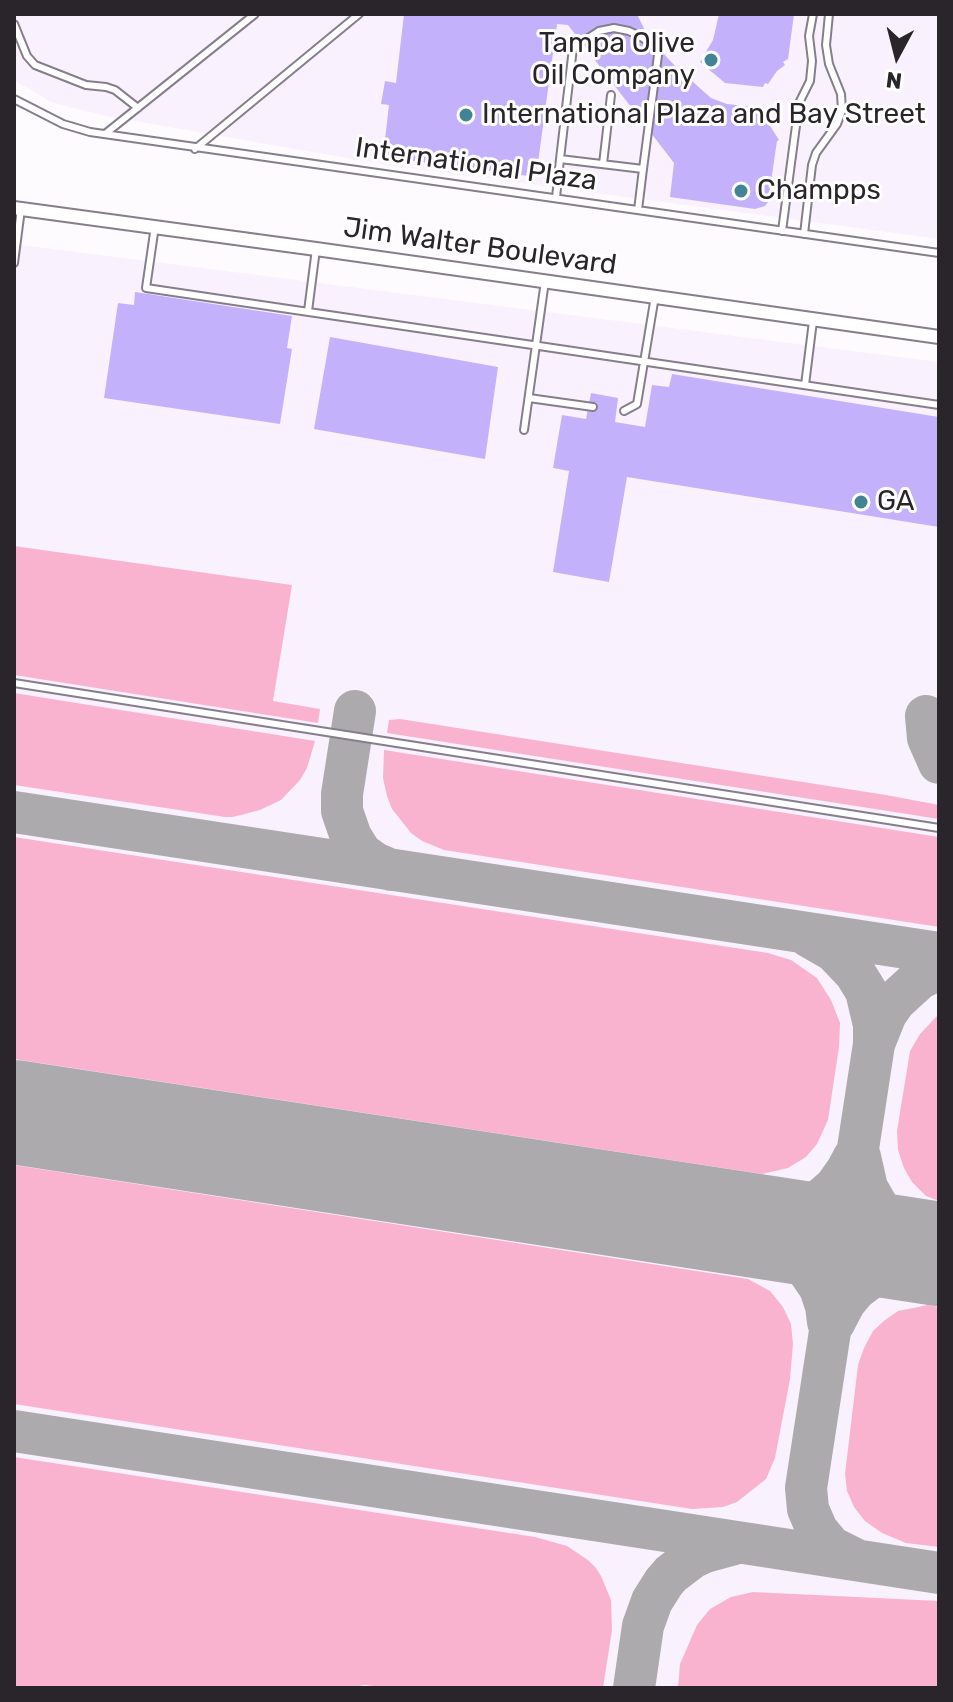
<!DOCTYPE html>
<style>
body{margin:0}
#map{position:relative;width:953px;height:1702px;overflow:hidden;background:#fdfbfe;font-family:Rubik,sans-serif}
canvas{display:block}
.frame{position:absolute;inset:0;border:16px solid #29252a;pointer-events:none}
.north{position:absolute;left:857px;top:16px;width:80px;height:80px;-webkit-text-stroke:6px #fff;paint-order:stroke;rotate:187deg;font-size:22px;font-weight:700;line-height:32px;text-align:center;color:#29252a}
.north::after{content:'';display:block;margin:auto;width:28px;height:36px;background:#29252a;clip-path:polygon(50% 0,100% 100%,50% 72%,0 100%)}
</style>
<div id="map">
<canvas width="953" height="1702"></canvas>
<div class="frame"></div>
<div class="north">N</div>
</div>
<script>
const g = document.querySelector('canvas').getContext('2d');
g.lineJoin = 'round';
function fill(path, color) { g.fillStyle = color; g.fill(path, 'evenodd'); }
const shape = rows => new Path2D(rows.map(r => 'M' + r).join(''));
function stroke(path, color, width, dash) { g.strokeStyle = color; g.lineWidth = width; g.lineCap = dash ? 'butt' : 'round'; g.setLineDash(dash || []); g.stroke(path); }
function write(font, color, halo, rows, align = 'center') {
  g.font = font + ' Rubik,sans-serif'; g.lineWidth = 6; g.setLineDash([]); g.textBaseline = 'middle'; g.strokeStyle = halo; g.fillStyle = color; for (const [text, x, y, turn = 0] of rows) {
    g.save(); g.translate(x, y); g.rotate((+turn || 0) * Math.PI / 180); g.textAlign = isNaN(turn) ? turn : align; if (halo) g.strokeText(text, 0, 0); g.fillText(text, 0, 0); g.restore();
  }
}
const built = shape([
 [14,14,939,14,939,239,387,165,106,116,53,103,14,80],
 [14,244,939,362,939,1688,14,1688]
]);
const green = shape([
 [14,546,292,585,273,701,320,709,318,723,14,675],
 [14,693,315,741,307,768,300,780,281,800,260,810,233,817,225,817,14,785],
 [400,719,886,795,939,805,939,819,387,733,389,720],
 [384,750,939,837,939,927,444,850,422,841,411,833,392,809,387,796,383,778],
 [14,837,768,953,791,960,817,978,831,1000,840,1023,839,1047,828,1120,817,1144,806,1157,788,1168,762,1174,14,1059],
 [939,1014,939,1201,926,1196,912,1182,904,1168,898,1150,897,1131,910,1051,920,1034],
 [14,1165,748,1279,770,1291,783,1307,791,1324,793,1344,790,1379,775,1458,766,1479,737,1502,723,1507,692,1509,14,1404],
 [928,1305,939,1307,939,1547,906,1543,882,1533,865,1521,854,1507,847,1491,845,1474,858,1365,864,1348,873,1331,885,1320,898,1311],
 [14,1457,535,1537,567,1546,588,1560,596,1568,601,1576,611,1600,612,1630,603,1688,391,1688,365,1685,346,1688,14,1688],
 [753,1592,939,1601,939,1688,678,1688,680,1664,697,1625,710,1609,731,1597]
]);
const taxiway = shape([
 [355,711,342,794,342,811,351,837,361,853,375,863,391,870],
 [926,716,928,738,939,763],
 [14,812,939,953],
 [808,936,834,951,855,973,866,991,874,1025,874,1044,806,1488,808,1509,817,1530,831,1547,855,1559],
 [874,1044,886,1014,895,1001,919,979,939,969],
 [860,1157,867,1188,882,1214,892,1224,910,1239,939,1250],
 [603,1199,749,1221,770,1221,796,1214,819,1201,835,1187,847,1170,854,1157],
 [734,1226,771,1238,787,1247,801,1260,820,1288,826,1306,828,1322],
 [834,1323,845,1302,856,1289,881,1270,910,1260,939,1258],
 [14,1431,939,1573],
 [634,1688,643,1626,652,1601,664,1582,671,1574,692,1558,705,1552,738,1543]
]);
const runway = shape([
 [14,1112,939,1254]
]);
const building = shape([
 [404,14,637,14,648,37,675,66,711,98,727,104,763,108,767,121,779,140,777,141,768,202,765,206,755,209,670,197,674,163,568,25,557,24,536,177,383,157,389,105,381,104,385,81,396,83],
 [719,14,794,14,788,59,783,62,785,65,777,71,768,84,765,83,763,87,725,83,700,62,713,40],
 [135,292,292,316,287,348,292,349,280,424,104,398,118,303,134,305],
 [330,337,498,367,485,459,314,429],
 [672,374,939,417,939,527,627,477,609,582,553,572,569,471,553,468,562,415,586,419,591,393,618,398,615,422,645,427,652,385,669,387]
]);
const lane = shape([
 [14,24,27,56,35,65,86,85,106,87,115,90,138,108],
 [14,99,63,124,90,132,939,253],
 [105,134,255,14],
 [195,149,359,14],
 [560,159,573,48,599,31,614,28,629,31,641,37,649,42,656,50,658,55,643,169],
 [603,164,611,95],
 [556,198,560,159,643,169,638,210],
 [155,226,146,288,939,405],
 [782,231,799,103,810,81,812,61,809,36,813,14],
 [804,234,812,165,816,153,837,124,842,111,841,94,829,64,826,45,829,14],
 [14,263,21,209],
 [308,311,316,249],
 [805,385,813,321],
 [529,398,593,407],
 [624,411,637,404,655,296],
 [524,430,545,281],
 [14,683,939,828]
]);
const street = shape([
 [14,208,316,249,939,337]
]);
const markers = [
 [711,60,8,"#428496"],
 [466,115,8,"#428496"],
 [741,191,8,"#428496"],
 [861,502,8,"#428496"]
];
const poiNames = [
 ["Tampa Olive",695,44,"right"],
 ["Oil Company",695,76,"right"],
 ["International Plaza and Bay Street",482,115],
 ["Champps",757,191],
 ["GA",877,502]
];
const streetNames = [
 ["International Plaza",476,165,8],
 ["Jim Walter Boulevard",480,247,8]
];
fill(built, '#f9f1fd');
fill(green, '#fab3ce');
stroke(taxiway, '#acaaad', 42);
stroke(runway, '#acaaad', 104);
fill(building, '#c4b1fc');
stroke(lane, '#867e8a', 10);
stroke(street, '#867e8a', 16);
stroke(lane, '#fff', 6);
stroke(street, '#fff', 12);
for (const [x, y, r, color] of markers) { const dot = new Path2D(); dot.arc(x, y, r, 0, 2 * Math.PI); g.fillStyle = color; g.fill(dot); stroke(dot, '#fff', 3); }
write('28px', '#29252a', '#fff', poiNames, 'left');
write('28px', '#29252a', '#fff', streetNames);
</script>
